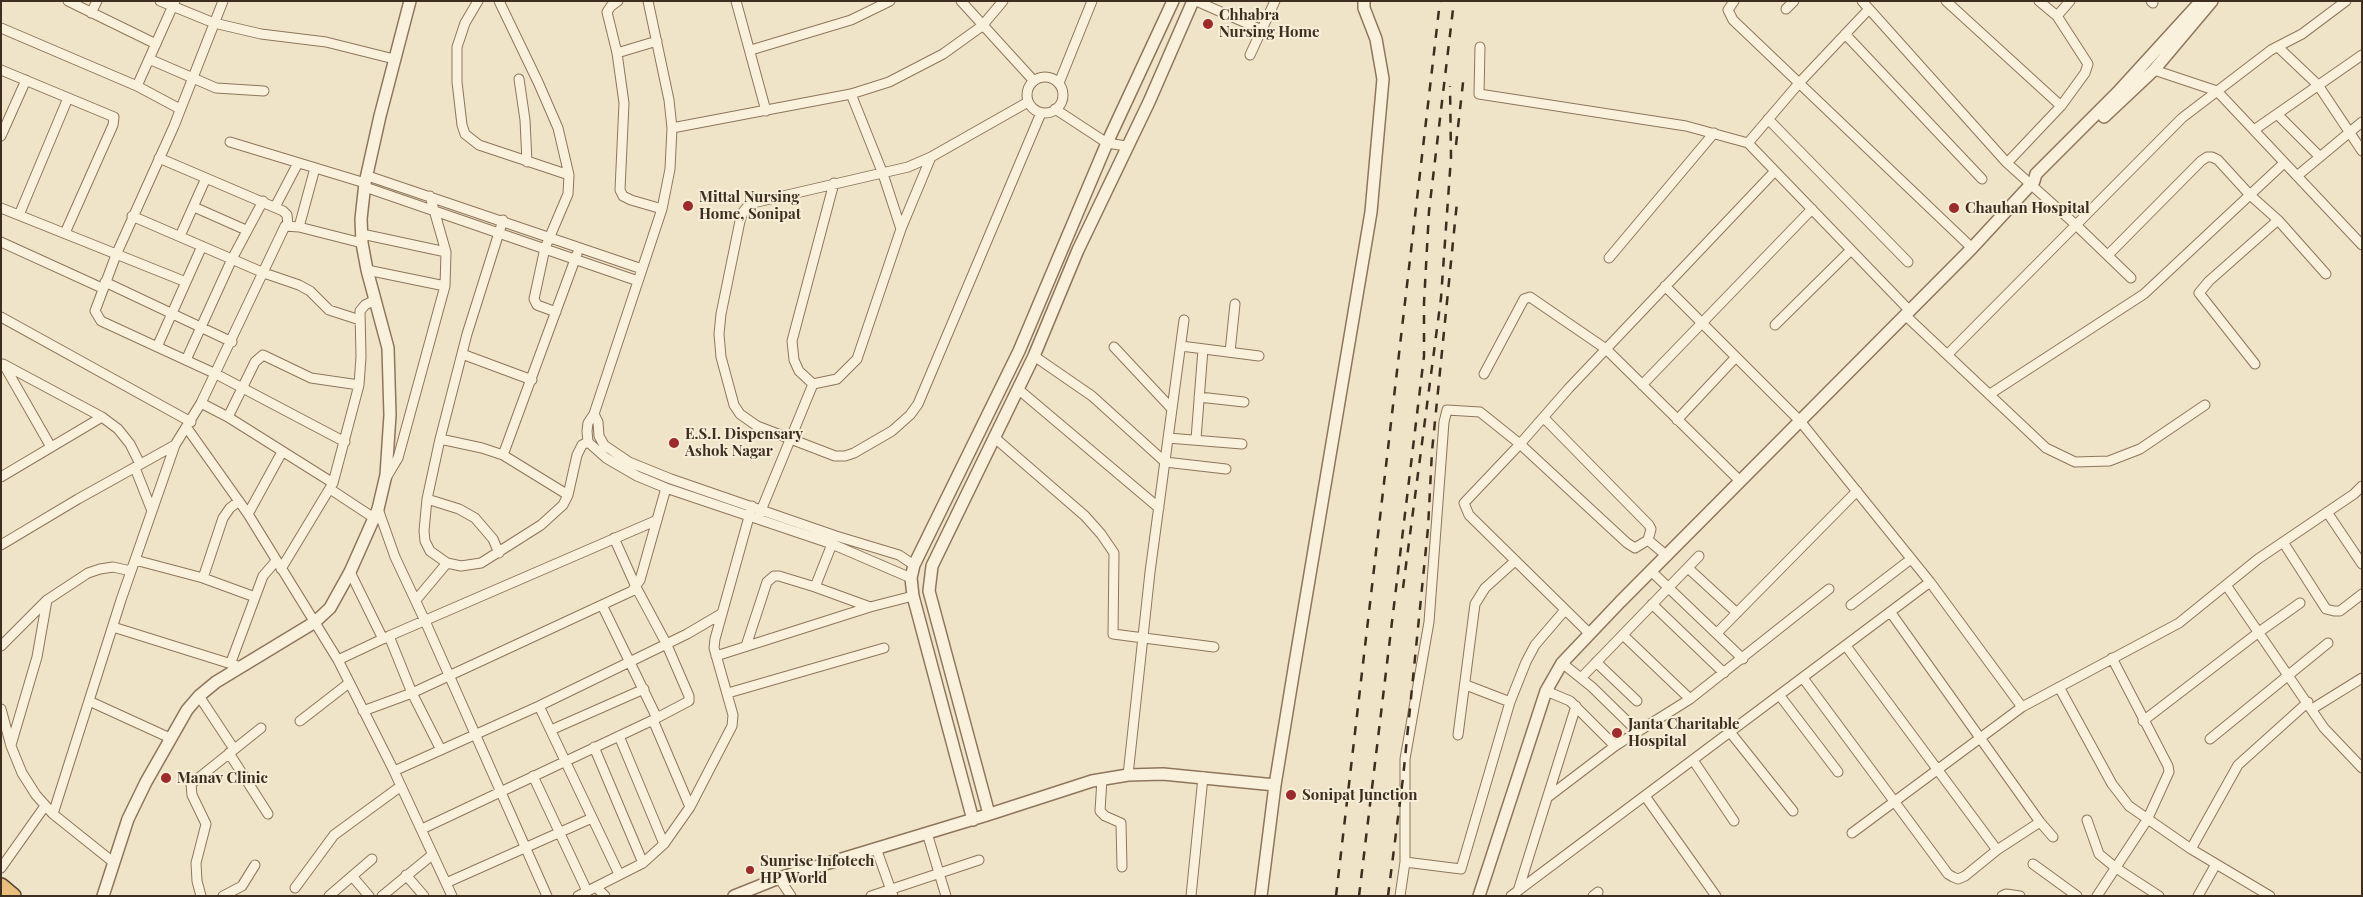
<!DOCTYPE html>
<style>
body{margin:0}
#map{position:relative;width:2363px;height:897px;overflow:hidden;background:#f0e4c8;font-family:"Playfair Display",serif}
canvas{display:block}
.frame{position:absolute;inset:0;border:2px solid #3d2e20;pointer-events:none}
</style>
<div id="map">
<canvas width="2363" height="897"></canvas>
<div class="frame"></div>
</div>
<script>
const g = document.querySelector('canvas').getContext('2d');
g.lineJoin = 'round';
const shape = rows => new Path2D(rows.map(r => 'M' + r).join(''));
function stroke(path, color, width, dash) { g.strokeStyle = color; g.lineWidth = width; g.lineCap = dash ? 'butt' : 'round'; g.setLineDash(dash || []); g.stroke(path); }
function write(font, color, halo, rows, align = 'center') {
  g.font = font + ' "Playfair Display",serif'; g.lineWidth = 4; g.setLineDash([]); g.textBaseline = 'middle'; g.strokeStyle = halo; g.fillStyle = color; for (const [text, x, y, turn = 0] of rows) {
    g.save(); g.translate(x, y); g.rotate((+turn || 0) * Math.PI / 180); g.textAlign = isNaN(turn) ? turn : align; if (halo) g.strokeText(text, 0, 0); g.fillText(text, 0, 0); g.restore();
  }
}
const minor = shape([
 [68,1,156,44],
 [160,1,214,23,261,34,326,42,394,59],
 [223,1,174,126,116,255,95,311,101,321,216,374,345,442],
 [478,1,465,23,457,47,457,82,462,125,465,134,479,145,569,175],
 [499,1,538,82,558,128,569,175,568,194,545,248,534,299,537,305,556,312],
 [618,1,611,6,607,12,617,53,624,103,620,190,623,196,631,200,662,209],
 [648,1,669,100,672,128,670,169,662,209,594,414,588,423,587,431,588,442,606,458,637,476,666,488,832,544,911,578],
 [736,1,766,111],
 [961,1,1033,80],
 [1196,1,1262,30],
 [1734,1,1728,10,1733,20,1972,248],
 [1862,1,2007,163,2076,225,2131,278],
 [1946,1,2061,106],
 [2151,1,2153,3],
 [1786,9,1794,1],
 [91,13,97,1],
 [2057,16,2070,1],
 [1,28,137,86,180,109],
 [1845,34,1982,179],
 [1480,47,1479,94,1686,126,1748,143,1909,310],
 [2278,47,2318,85,2362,151],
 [751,50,851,20,890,1],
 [617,53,657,41],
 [1250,55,1275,1],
 [149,59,216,88,264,91],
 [1,70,114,117,113,125,65,233],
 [2154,70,2217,91,2362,245],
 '1027 95a18 18 0 1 1 36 0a18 18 0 1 1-36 0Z',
 [519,79,525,120,527,162],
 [1059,83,1092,1],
 [137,86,175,1],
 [851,94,883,174,901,229],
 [1028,102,931,157,908,167,753,203,748,206,743,212,740,221,721,314,719,334,721,357,734,405,740,414,757,426,835,456,845,456,854,453,892,431,910,415,918,404,1041,113],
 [1055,109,1107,143,1126,146],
 [2277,114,2320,157],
 [1768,119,1908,262],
 [672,128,851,94,889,82,943,54,982,26,1003,1],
 [2254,130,2362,55],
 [1,136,26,80],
 [230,142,365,183],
 [1748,143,1800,82,1869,9],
 [159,158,283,211,287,215,288,225],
 [2007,163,2061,106,2085,73,2088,64,2057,16,2039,1],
 [368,176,642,269],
 [2297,176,2362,122],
 [365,187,638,281],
 [194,207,246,230],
 [275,207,298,163],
 [1,208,186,282],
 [19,215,68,98],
 [132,216,264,273,299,285,310,291,329,310,360,320],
 [503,220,467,334,440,439,427,499,424,531,425,541,430,551,447,563,461,566,481,563,541,525,563,505,568,495,577,455,582,445,588,442],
 [299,227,315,168],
 [362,234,446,252],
 [180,236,206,178],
 [1,242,102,288],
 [2108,255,2201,161,2207,157,2212,157,2218,160,2250,195,2278,220,2326,274],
 [1609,258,1714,133],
 [367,270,445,286],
 [105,282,232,342],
 [1665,286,1800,421,1930,582,2022,707],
 [1905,315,2046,448,2075,462,2109,461,2140,449,2205,405],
 [1,317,191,422],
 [1775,325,1851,250],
 [1181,346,1259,356],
 [157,347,202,246],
 [1114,347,1172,409],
 [1230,352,1235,304],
 [462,354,532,380],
 [1948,354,2182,118,2271,50,2302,34,2346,1],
 [1034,356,1092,396,1165,462,1226,469],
 [186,360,232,259,263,201],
 [3,364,102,417,118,429,130,444,140,464],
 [2255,364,2199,293,2209,281,2278,220],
 [4,365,51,447],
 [1484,374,1524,299,1530,297,1606,349,1740,481],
 [813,384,837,379,857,359,901,229,931,157],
 [813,384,799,371,794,360,792,341,834,183],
 [1642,385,1812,209],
 [1018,389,1159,508],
 [1990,394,2144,294,2284,163],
 [1199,397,1244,402],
 [201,403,228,417,333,483],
 [594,414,598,422,599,436,604,445,629,462,671,479,836,536,899,555,914,565],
 [228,417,255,362,263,355,311,378,359,385],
 [1544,418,1649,525,1651,529,1648,540],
 [1677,420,1736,357],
 [187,428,248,514,338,660,394,771,452,896],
 [995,438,1085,516,1101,534,1114,553,1113,634,1214,647],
 [1168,438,1242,444],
 [440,439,482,448,503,455,568,495],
 [1196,439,1203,349],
 [503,455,577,254],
 [135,468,152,511],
 [1,477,102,417],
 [386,478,398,458,445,286,446,252,430,196],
 [330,489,374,518],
 [427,499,459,509,475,518,493,539,499,553],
 [378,509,395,557,425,621,547,896],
 [2327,512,2362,564],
 [760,513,813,384],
 [248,514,282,452],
 [2283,542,2326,609,2334,611,2340,611,2362,594],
 [1,545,78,499,175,445,201,403,285,226,299,227,362,243],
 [135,560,203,578,255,597],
 [1688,568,1737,613],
 [281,569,333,483,359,385,361,357,360,311,365,305,375,300],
 [1651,571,1743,659],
 [350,572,383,639],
 [203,578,223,518,230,508,239,501],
 [2226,585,2324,728,2362,768],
 [815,587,832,544],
 [416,600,447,563],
 [1652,604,1724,673],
 [602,605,657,718],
 [1851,605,1911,559],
 [1891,613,2040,822,2053,837],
 [113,627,241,667],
 [1718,632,1857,491],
 [1589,633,1469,515,1464,503,1520,444,1569,388,1775,171],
 [1623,635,1690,699],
 [389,636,412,693,441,750],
 [1,646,47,600,88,573,100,569,113,567,131,571],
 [746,646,767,582,774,576,779,576,815,587,870,607],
 [1846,646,1997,850],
 [716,656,870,607,913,596],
 [338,660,389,636,655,521],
 [231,662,263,576,276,561],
 [1596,662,1637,701],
 [1562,663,1592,687,1638,732],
 [1581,678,1699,556],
 [1803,678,1948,874,1953,877,1958,879,1965,876,1997,850,2040,822],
 [1466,685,1510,702],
 [2059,687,2112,784,2129,806,2191,849,2270,896],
 [1546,691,1570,701,1615,746],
 [728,693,884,648],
 [199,696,234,749],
 [1780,696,1838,772],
 [89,701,170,738],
 [539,706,619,874],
 [1,709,11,746,22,773,36,795,53,814,113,862],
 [2312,709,2362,678],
 [363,711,412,693,632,591,640,580,666,488],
 [653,720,690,807],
 [300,721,349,683],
 [2143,721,2259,632,2300,603],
 [551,730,644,689],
 [1730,732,1793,811],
 [1458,735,1475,604,1485,588,1515,561],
 [619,736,664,844],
 [2210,739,2328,643],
 [11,745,37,657,47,600],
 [594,747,643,863],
 [229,753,268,814],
 [1693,760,1734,821],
 [394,771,539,706,687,634,721,614],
 [1128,775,1150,572,1184,320],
 [533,776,587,891],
 [1102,779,1100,811,1105,816,1121,823,1122,867],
 [1645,796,1716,896],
 [1548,797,1615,746,1690,699,1829,589],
 [53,814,121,600,175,445],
 [2087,820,2099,854,2116,868,2159,896],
 [422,829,653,720,689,701,689,696,666,643,636,587,614,538],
 [927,833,946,896],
 [1852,833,2022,707,2179,623,2258,559,2354,494,2362,486],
 [876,848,893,896],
 [2191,849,2238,765,2308,702],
 [1405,862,1461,869,1510,702,1526,662,1535,645,1565,610],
 [2033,864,2077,896],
 [1,868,45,806],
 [406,875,424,896],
 [352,876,369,896],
 [779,878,791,896],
 [446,883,592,818],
 [596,887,605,896],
 [295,888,334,835,401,786],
 [1518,891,1576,706],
 [201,896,197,881,196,863,206,824,192,795,191,784,261,728],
 [223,896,242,886,255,865],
 [329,896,372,859],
 [382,896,432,855],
 [578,896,643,863,664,844,690,807,732,726,733,715,714,648,715,639,752,506],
 [871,896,979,860],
 [1191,896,1203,777],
 [1400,896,1405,862,1405,759,1429,622,1444,422,1447,410,1480,412,1520,444,1627,543,1635,548,1648,540,1667,556],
 [1511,896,1930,582],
 [1593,896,1598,892],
 [2002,896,2006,894,2020,896],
 [2097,896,2147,820,2169,772,2168,766,2112,658],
 [2198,896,2216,864]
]);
const tertiary = shape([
 [2104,117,2154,70,2212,1],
 [989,814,929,591,932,566,1034,356,1078,250,1149,102,1193,1],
 [973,820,913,596,911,578,914,565,1019,351,1107,143,1173,1],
 [103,896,128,819,146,782,187,710,199,696,216,682,315,622,330,608,350,572,378,509,386,475,390,415,388,348,367,270,362,243,361,219,365,183,380,116,410,1],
 [734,896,779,878,987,815,1092,781,1128,775,1163,774,1275,785],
 [1261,896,1275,785,1294,669,1371,212,1383,79,1376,39,1364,8,1364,1],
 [1479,896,1546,691,1562,663,1620,602,1972,248,2034,181,2036,174,2118,92,2201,1]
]);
const trunk = shape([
 [1,886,13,896]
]);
const rail = shape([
 [1456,145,1464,74],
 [1403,588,1441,298,1451,157,1450,86],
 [1336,896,1440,1],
 [1359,896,1424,356,1424,303,1429,211,1454,1],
 [1388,896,1403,778,1428,528,1432,451,1457,202]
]);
const markers = [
 [1208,24,6,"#9e2a2b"],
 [688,206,6,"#9e2a2b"],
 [1954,208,6,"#9e2a2b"],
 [674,443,6,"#9e2a2b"],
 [1617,733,6,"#9e2a2b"],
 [166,778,6,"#9e2a2b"],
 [1291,795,6,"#9e2a2b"],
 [750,870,5,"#9e2a2b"]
];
const poiNames = [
 ["Chhabra",1219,15],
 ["Nursing Home",1219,32],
 ["Mittal Nursing",699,197],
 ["Home, Sonipat",699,214],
 ["Chauhan Hospital",1965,208],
 ["E.S.I. Dispensary",685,434],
 ["Ashok Nagar",685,451],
 ["Janta Charitable",1628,724],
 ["Hospital",1628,741],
 ["Manav Clinic",177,778],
 ["Sonipat Junction",1302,795],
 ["Sunrise Infotech",760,861],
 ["HP World",760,878]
];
stroke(minor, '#8d765c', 11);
stroke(tertiary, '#8d765c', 14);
stroke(trunk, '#5b4430', 18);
stroke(minor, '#faf1dc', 9);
stroke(tertiary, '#faf1dc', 11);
stroke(trunk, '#eabe7c', 15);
stroke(rail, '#3d2e20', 2.5, [9, 9]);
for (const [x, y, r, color] of markers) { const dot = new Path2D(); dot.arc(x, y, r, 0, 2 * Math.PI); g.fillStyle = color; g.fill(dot); stroke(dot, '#f7eed8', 2); }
write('bold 15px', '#3d2e20', '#f7eed8', poiNames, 'left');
</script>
